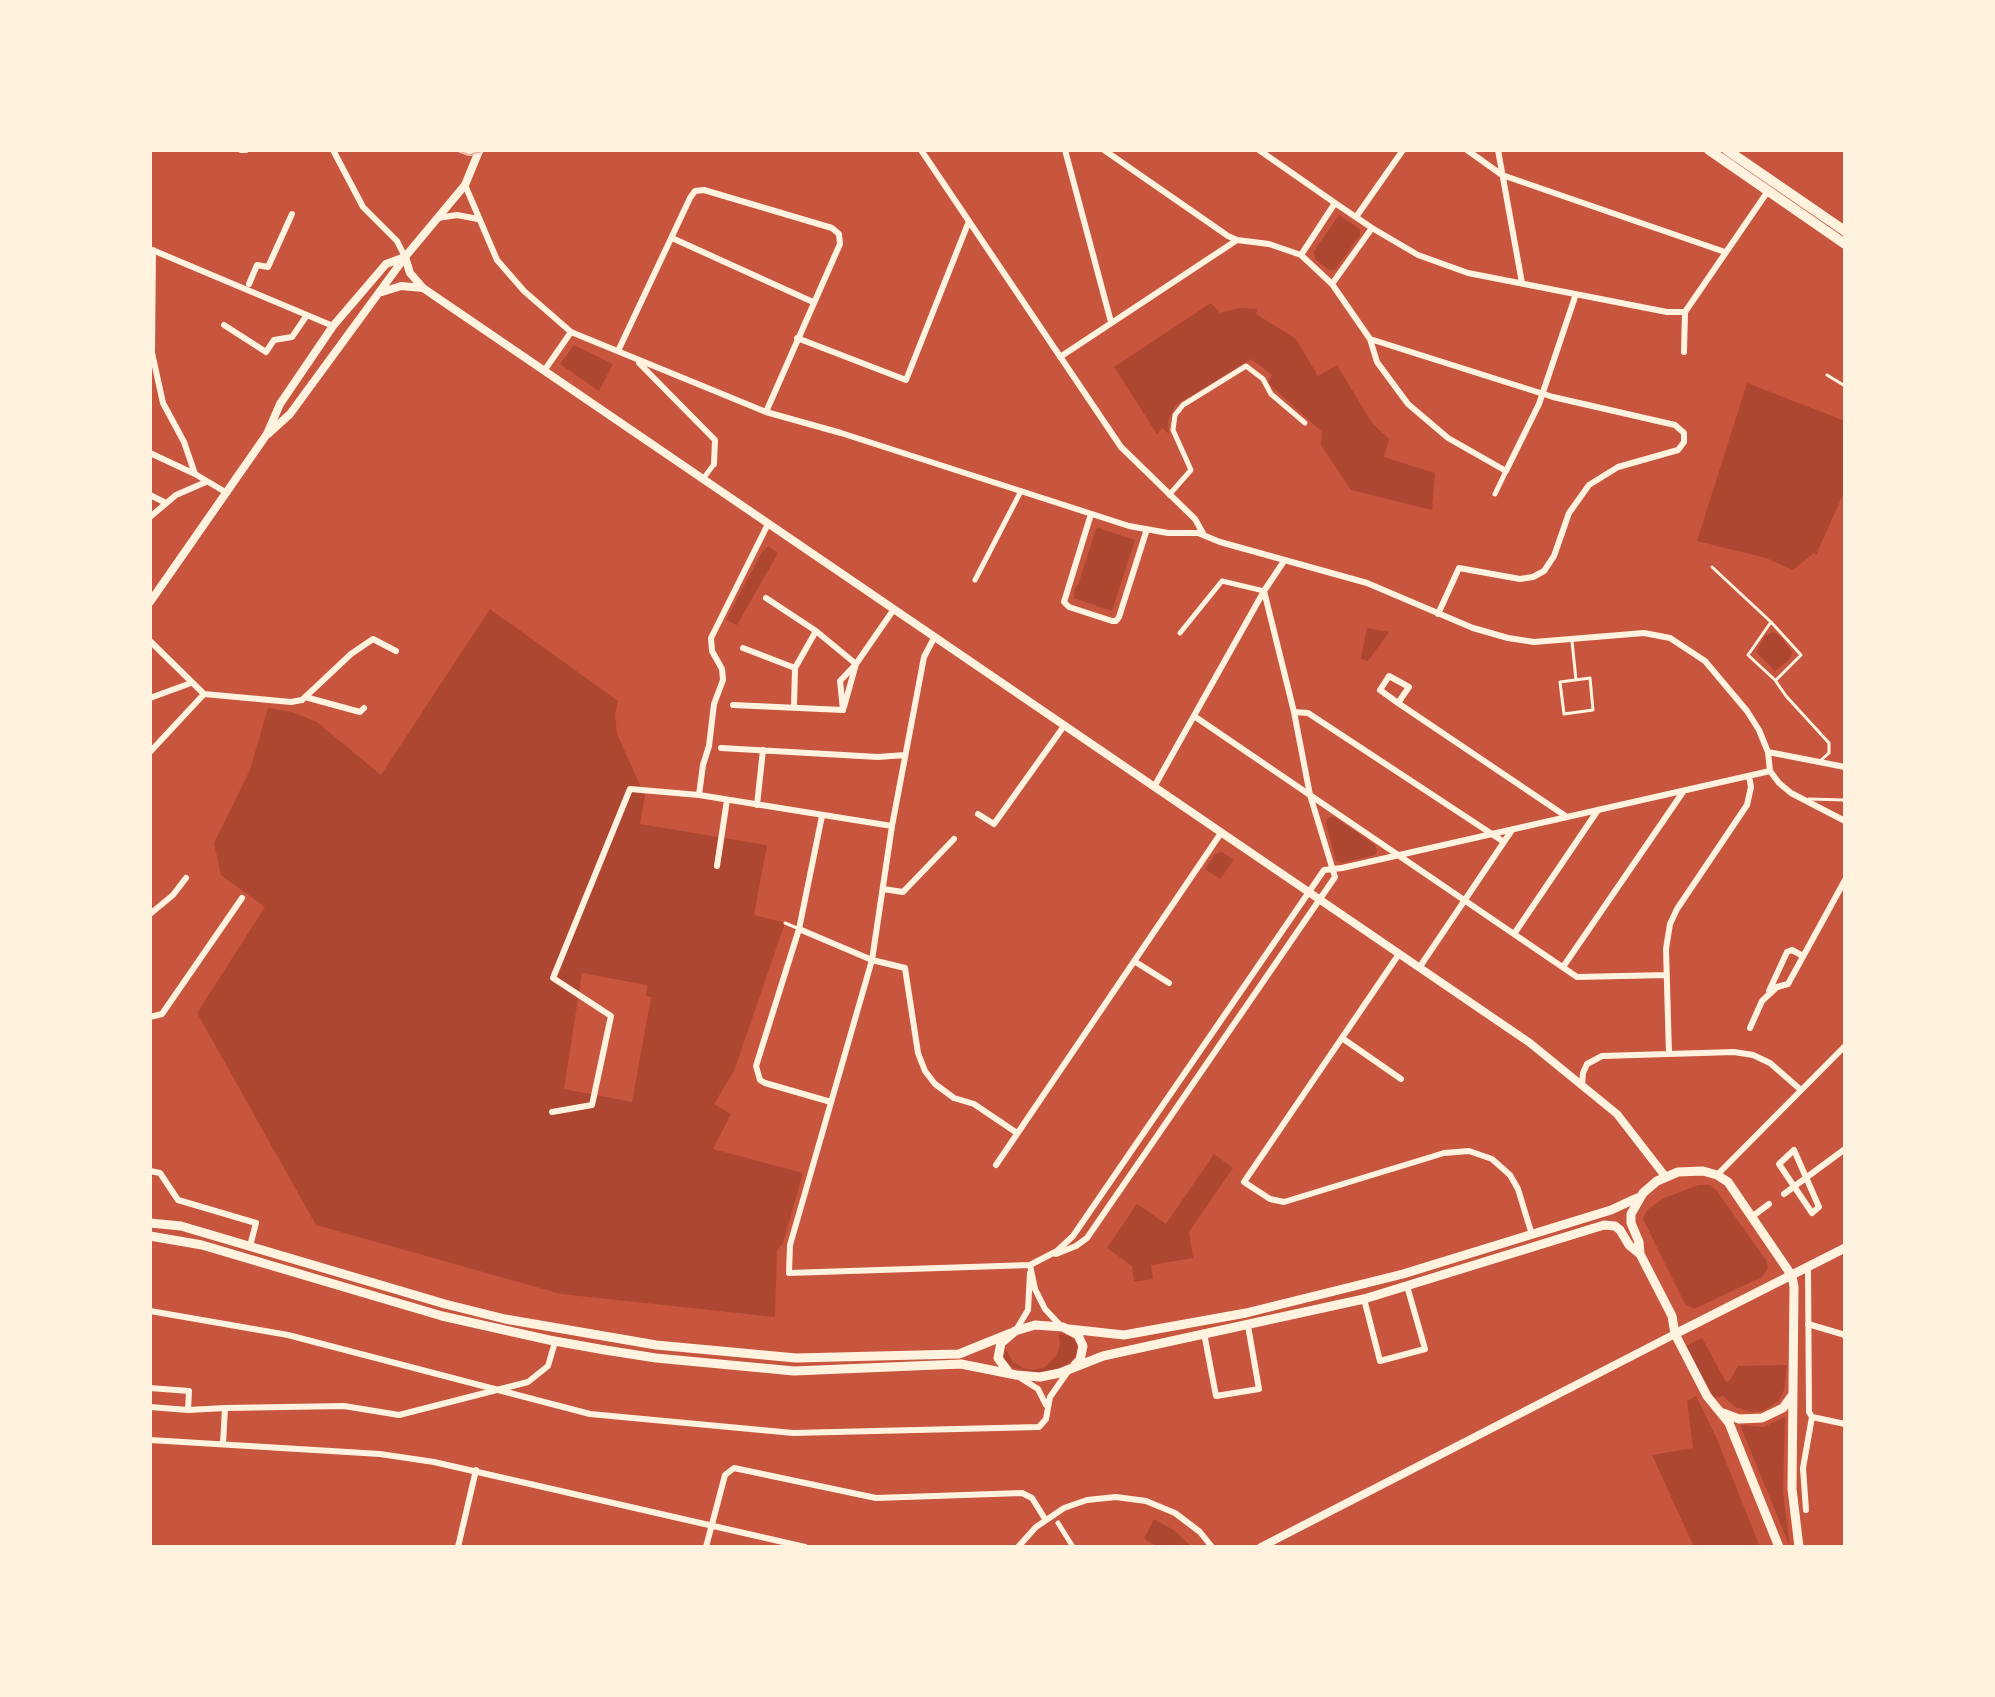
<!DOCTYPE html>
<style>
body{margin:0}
#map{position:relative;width:1995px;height:1697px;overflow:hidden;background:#c8553d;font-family:"Nunito Sans",sans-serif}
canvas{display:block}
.frame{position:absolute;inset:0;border:152px solid #fff3e0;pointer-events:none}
</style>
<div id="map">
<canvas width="1995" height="1697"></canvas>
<div class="frame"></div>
</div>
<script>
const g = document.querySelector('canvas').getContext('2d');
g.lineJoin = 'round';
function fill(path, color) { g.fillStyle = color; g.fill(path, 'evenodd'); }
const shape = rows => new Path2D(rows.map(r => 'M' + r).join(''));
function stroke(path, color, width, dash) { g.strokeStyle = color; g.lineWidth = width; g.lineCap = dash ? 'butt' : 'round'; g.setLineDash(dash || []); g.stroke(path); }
const green = shape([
 [1339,215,1360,229,1360,235,1335,270,1329,270,1315,259,1314,251],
 [1211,303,1220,313,1239,308,1257,309,1256,314,1296,339,1318,376,1337,365,1372,423,1389,439,1384,457,1435,473,1432,510,1351,490,1321,445,1322,432,1268,383,1272,375,1251,359,1176,405,1168,421,1169,434,1162,428,1157,434,1114,367],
 [574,345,613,364,599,391,560,364],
 [1747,383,1845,421,1845,490,1816,555,1814,553,1793,570,1766,558,1697,541],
 [1099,528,1135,540,1112,611,1074,598,1075,587,1078,585,1096,529],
 [768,546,778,553,737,625,726,620,762,552],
 [490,609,618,701,615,714,617,734,645,796,640,824,767,845,754,915,785,923,734,1071,714,1104,731,1114,713,1149,803,1173,783,1243,777,1250,775,1317,561,1294,316,1225,197,1013,265,907,221,875,214,843,250,770,268,708,292,712,317,722,381,775],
 [582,973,647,985,646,996,651,997,632,1102,564,1089],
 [1367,628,1389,632,1368,661,1361,659],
 [1773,632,1781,637,1792,652,1790,659,1775,671,1756,652,1765,636],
 [1334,817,1375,845,1377,851,1375,855,1342,863,1336,861,1326,823,1328,818],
 [1222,852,1234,860,1220,879,1205,869,1215,854],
 [1214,1154,1233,1168,1189,1232,1193,1258,1151,1265,1153,1279,1134,1282,1132,1266,1107,1248,1137,1204,1166,1224],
 [1699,1185,1710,1185,1716,1190,1766,1260,1768,1268,1762,1277,1694,1309,1685,1304,1643,1219,1647,1210,1664,1198],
 [1059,1333,1071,1337,1077,1343,1076,1356,1070,1362,1055,1370,1037,1373,1014,1368,1004,1360,1005,1348,1013,1362,1023,1368,1034,1370,1045,1367,1057,1355,1060,1344],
 [1702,1338,1726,1382,1730,1380,1738,1366,1787,1365,1784,1390,1779,1401,1763,1411,1752,1412,1735,1407,1723,1396,1714,1398,1686,1346],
 [1696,1396,1717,1439,1760,1547,1694,1547,1652,1455,1693,1448,1687,1401],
 [1785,1417,1783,1492,1790,1547,1740,1425,1764,1427],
 [1154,1519,1175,1531,1192,1547,1158,1547,1144,1539]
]);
const service = shape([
 [1827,375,1845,386],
 [1712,567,1771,622,1748,655,1775,680,1786,696,1829,743,1829,753,1819,762],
 [1771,622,1801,655,1776,680],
 [1572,641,1576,680],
 [1590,678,1593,710,1564,714,1560,682,1590,678],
 [1809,799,1845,800],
 [785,923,797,928]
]);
const pedestrian = shape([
 [703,479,714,464],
 [1495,494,1506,471],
 [1169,495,1191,470,1173,430,1175,415,1183,405,1246,366,1263,379,1271,394,1305,423],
 [975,580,1021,491],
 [1180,633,1222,581,1264,591],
 [1058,1523,1073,1547]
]);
const minor = shape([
 [241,150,246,150],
 [333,150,363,207,397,241,405,257],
 [461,150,469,153,481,150],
 [921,150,1121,447,1195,519,1204,535],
 [1065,150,1111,322],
 [1104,150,1228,236,1237,240,1269,244,1301,255,1332,284,1372,228,1335,203,1301,255],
 [1259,150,1335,203],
 [1467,150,1502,175,1725,252],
 [1498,150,1522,283],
 [465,185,497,260,524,291,571,332,766,412,841,433,1129,526,1168,533,1198,533,1220,542,1367,583,1473,628,1508,638,1534,642,1644,633,1670,638,1705,661,1747,711,1759,730,1768,752,1770,771,1779,783,1791,793,1845,821],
 [1356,217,1403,150],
 [438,218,457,215,478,219],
 [1372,228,1418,255,1468,273,1667,312,1685,312],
 [672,238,813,302],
 [150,249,333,326],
 [153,250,152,353,163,403,184,442,195,474,227,493],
 [249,284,257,265,268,267,292,214],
 [1332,284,1370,339,1377,362,1408,404,1448,438,1506,471,1539,404,1576,294],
 [224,325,266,352,274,340,292,337,307,315],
 [797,338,906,380,969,221],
 [1370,339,1553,397,1675,425,1684,433,1684,442,1678,450,1618,467,1589,485,1569,513,1554,556,1544,571,1533,577,1520,579,1459,568,1438,614],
 [618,351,690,198,695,191,704,190,832,228,839,234,840,244,766,412],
 [1684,352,1685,312,1768,191],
 [1060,357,1237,240],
 [639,363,715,440,714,464],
 [544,371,571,332],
 [150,453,195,474],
 [150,495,166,503],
 [1091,514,1064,602,1069,607,1112,621,1116,621,1119,617,1147,529],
 [150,517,176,495,206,482],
 [766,598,816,631,856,664,840,681,843,710],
 [934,638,924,657,892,826,872,960,790,1245,789,1273,1030,1265,1057,1251,1073,1236,1324,870,1342,868,1770,771],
 [150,641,204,694,291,702,302,700,351,654,373,639,396,651],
 [743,648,795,668],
 [305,697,360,712,364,708],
 [150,698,191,683],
 [1398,703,1409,687,1389,676,1380,690,1398,703,1567,817],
 [733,705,843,710],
 [794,707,795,668,816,631],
 [844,707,856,664,894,609],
 [1294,712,1308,713,1504,842],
 [1194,716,1577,977,1667,975],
 [721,748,878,757,905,755],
 [150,752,204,694],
 [1768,752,1845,767],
 [1154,787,1264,591,1284,561],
 [699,795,703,765,709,746,714,704,723,680,722,669,712,651,711,638,768,524],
 [757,805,763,750],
 [978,814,994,824,1064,726],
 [822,816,799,929,756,1066,760,1080,765,1083,831,1102],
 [717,866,727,800],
 [883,889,903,892,954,839],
 [150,914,173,895,186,878],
 [799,929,872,960,905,968,918,1053,925,1071,935,1084,954,1098,974,1104,1017,1133],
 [1514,934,1598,810],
 [1399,954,1244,1182,1270,1199,1284,1202,1444,1153,1469,1151,1492,1159,1510,1175,1518,1189,1532,1235],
 [1134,961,1169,983],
 [1563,967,1683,792],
 [1419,968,1512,830],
 [1769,991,1787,952,1792,950,1803,956],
 [150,1017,162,1014,242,898],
 [1750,1028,1762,1001,1777,987,1788,984,1845,880],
 [1342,1038,1401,1079],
 [1669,1054,1666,949,1670,924,1677,909,1747,805,1751,787,1749,776],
 [1582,1085,1583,1073,1587,1064,1602,1056,1734,1052,1753,1055,1770,1063,1801,1090],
 [552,1112,592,1105,611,1016,553,978,630,789,699,795,892,826],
 [1794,1150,1819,1207,1812,1213,1779,1164,1794,1150],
 [996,1165,1221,833],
 [150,1171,160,1173,178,1200,256,1223,250,1246],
 [1717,1175,1845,1046],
 [1784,1194,1845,1149],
 [1753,1216,1769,1204],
 [1056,1254,1076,1246,1087,1238,1335,877,1310,795,1294,712,1264,591],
 [1030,1265,1035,1289,1045,1309,1060,1325],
 [1364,1299,1380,1361,1425,1349,1407,1286],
 [150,1311,288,1335,590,1414,793,1433,1039,1427,1046,1419,1050,1397,1069,1370],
 [1808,1324,1845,1335],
 [1016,1330,1028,1310,1030,1273],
 [1204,1333,1216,1396,1259,1389,1248,1326],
 [1019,1377,1038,1389,1046,1405],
 [150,1388,189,1391,188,1410],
 [150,1407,188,1410,225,1408],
 [1812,1417,1845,1424],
 [150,1440,380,1454,434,1462,805,1547],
 [223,1444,225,1408,344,1406,399,1415,528,1382,548,1366,555,1342],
 [1806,1510,1803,1468,1812,1417,1809,1412,1808,1267],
 [458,1547,476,1470],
 [706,1547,725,1475,734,1468,876,1498,1022,1493,1032,1498,1045,1519],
 [1018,1547,1036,1527,1064,1508,1087,1500,1116,1497,1146,1501,1175,1513,1200,1532,1212,1547]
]);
const tertiary = shape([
 [405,257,410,273,423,288,1530,1043,1617,1114,1665,1176],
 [382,292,401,286,423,288],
 [268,434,290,414,405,257,465,185,479,151],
 [150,602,267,434,280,404,333,326,386,264,405,257],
 [1261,1547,1675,1334]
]);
const secondary = shape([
 [150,1223,181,1226,445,1304,505,1319,656,1345,796,1358,959,1354,1011,1333],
 [150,1236,202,1245,442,1316,549,1340,605,1350,656,1358,794,1371,961,1364,1016,1375,1040,1377,1060,1373,1103,1356,1364,1299,1604,1225,1615,1226,1620,1230,1629,1245,1640,1254],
 [1069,1329,1124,1335,1246,1313,1403,1274,1611,1210,1637,1198],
 [1675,1334,1845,1248],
 [1009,1373,998,1358,1001,1343,1015,1331,1035,1325,1063,1327,1078,1335,1083,1346,1080,1360,1075,1365],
 [1723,1413,1739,1419,1762,1418,1783,1408,1793,1394],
 [1779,1547,1729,1423,1707,1396,1675,1334,1672,1316,1640,1254,1639,1242,1631,1223,1631,1214,1643,1193,1657,1181,1678,1172,1703,1171,1717,1175,1728,1182,1792,1276,1794,1287,1792,1489,1799,1547]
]);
const primary = shape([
 [1709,150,1845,244],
 [1727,150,1845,231]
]);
const tram = shape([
 [457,150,469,155,486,150]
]);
fill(green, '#ae4732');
stroke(service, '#fff3e0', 3);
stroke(pedestrian, '#fff3e0', 5);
stroke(minor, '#fff3e0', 6);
stroke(tertiary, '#fff3e0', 8);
stroke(secondary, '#fff3e0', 9);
stroke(primary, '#fff3e0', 10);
stroke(tram, '#e9b49f', 2);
</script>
